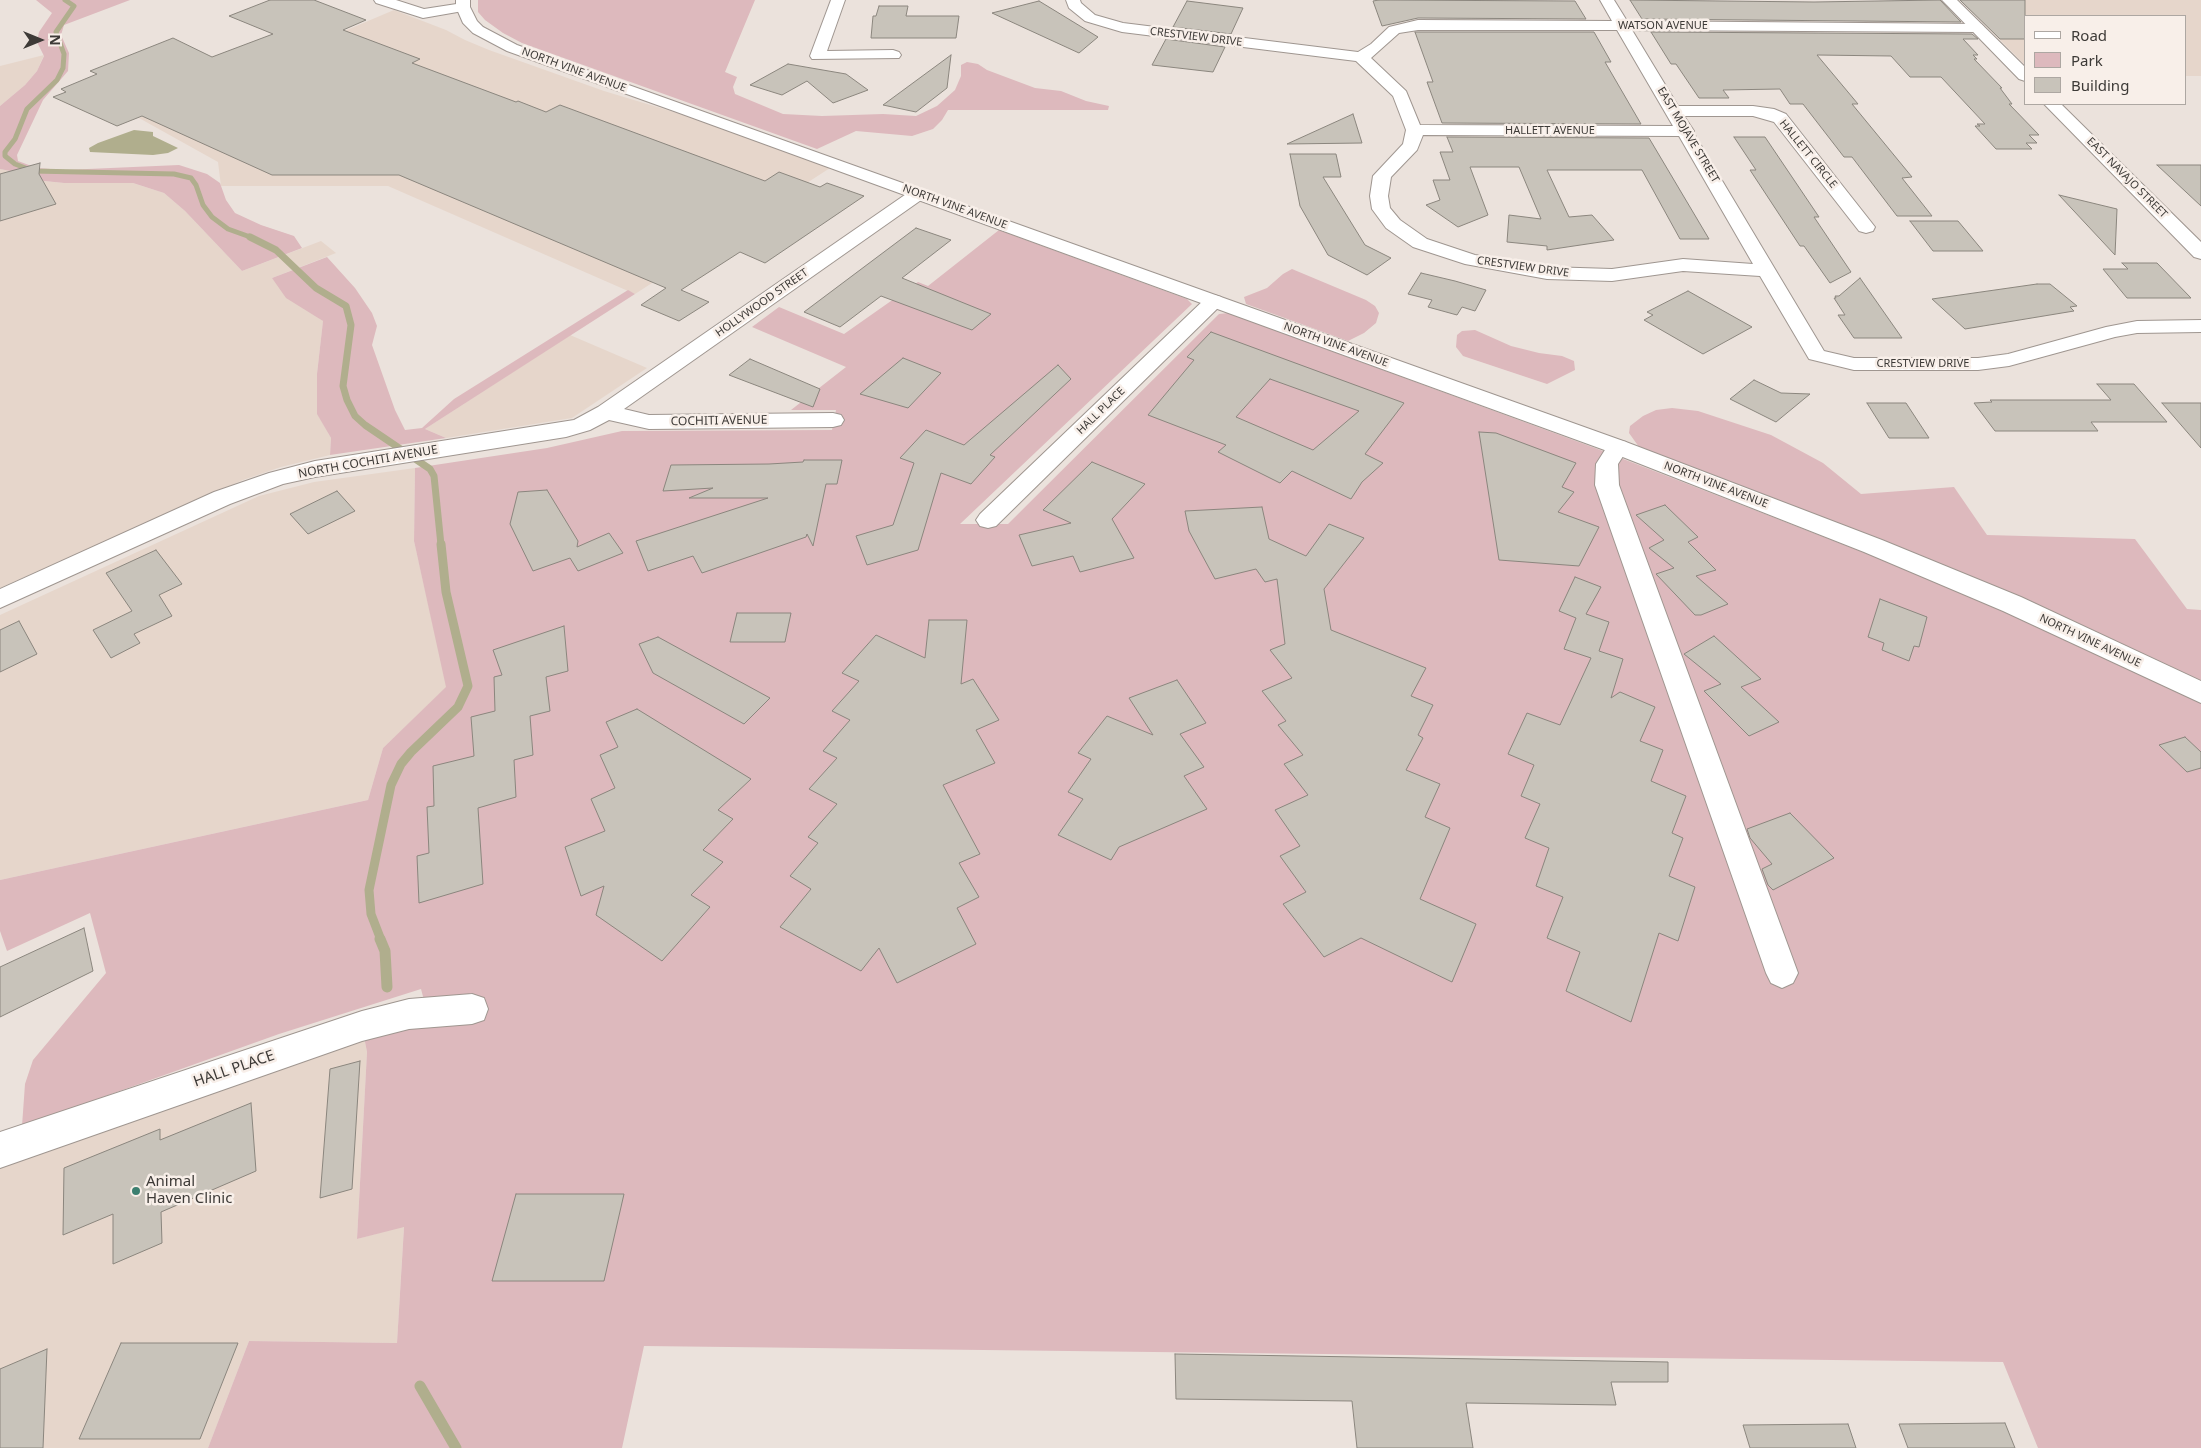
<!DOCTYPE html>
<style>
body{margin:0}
#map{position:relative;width:2201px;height:1448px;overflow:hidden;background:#ebe2dc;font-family:"Noto Sans",sans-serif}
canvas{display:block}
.legend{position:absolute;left:2024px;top:15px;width:162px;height:90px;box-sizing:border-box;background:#f8efe9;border:1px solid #ada7a2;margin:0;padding:6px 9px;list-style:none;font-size:15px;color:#3d3a37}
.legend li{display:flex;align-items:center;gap:10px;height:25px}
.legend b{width:25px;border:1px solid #ada7a2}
.north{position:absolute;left:15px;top:15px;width:50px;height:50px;-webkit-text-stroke:4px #f8efe9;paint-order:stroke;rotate:90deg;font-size:14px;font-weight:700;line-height:20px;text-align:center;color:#3d3a37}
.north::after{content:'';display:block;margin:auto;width:18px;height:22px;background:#3d3a37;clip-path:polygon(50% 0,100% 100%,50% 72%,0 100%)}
</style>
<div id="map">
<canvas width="2201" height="1448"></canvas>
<ul class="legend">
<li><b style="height:6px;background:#fff"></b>Road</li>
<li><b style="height:14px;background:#ddb9bd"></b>Park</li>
<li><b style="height:14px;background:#c8c3ba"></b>Building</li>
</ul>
<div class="north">N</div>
</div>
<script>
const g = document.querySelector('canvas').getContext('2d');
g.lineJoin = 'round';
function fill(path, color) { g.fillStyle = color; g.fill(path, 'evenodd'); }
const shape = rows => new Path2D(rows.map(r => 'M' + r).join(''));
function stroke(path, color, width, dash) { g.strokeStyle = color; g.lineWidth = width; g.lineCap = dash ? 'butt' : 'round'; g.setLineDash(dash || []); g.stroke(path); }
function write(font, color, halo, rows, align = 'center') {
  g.font = font + ' "Noto Sans",sans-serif'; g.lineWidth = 5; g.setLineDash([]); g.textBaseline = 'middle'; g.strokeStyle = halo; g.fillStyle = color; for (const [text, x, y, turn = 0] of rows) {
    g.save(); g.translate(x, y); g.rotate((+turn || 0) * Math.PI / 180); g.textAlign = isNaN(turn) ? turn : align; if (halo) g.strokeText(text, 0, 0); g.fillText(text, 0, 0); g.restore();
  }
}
const built = shape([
 [1960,0,2201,0,2201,76,2185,76,2185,16,2025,16,2025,65],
 [394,10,446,30,465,40,489,50,604,91,687,116,830,168,635,294,388,186,221,186,218,162,139,118],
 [44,55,37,71,25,85,0,106,0,66],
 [0,169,21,173,25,179,64,183,133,183,164,193,185,211,242,271,321,241,336,253,272,278,323,321,317,374,317,413,331,438,330,455,281,467,243,480,0,588],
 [570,335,647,368,572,418,446,438,425,429],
 [415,468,414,541,447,687,383,748,368,800,0,880,0,615,259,496,314,482],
 [364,1037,367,1052,357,1239,404,1226,397,1343,249,1341,208,1448,0,1448,0,1167]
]);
const green = shape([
 [36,0,130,0,64,25,61,35,69,53,68,71,43,100,17,155,18,161,37,168,65,170,179,165,207,174,220,183,226,200,235,213,261,225,294,236,302,248,242,271,185,211,164,193,133,183,64,183,25,179,21,173,0,169,0,106,25,85,37,71,44,56,37,42,39,32,52,13],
 [478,0,755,0,725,72,737,77,733,87,735,94,783,114,822,116,883,114,916,116,937,106,955,90,961,76,961,65,967,62,978,64,987,70,1035,88,1061,91,1086,101,1109,106,1108,110,948,110,942,120,933,129,912,136,856,131,817,149,522,43,503,33,485,20,478,12],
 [999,230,1187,299,1192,304,960,524,1008,524,1219,314,1228,313,1595,448,1878,558,1982,601,2201,702,2201,1448,2038,1448,2003,1362,644,1346,622,1448,208,1448,249,1341,397,1343,404,1227,357,1239,367,1052,364,1037,430,1023,421,989,279,1034,22,1126,25,1084,33,1060,106,973,90,913,7,951,0,931,0,880,368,800,383,748,446,687,414,541,415,468,547,448,622,431,832,430,836,410,791,410,846,367,752,327,779,307,844,334,918,282,928,286],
 [327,257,355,288,372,313,377,326,372,345,395,410,405,430,422,428,454,399,628,290,635,294,425,429,446,438,330,455,331,438,317,414,317,374,323,321,286,298,272,278],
 [1292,269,1366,300,1375,306,1379,313,1376,323,1364,333,1348,341,1246,304,1244,297,1267,288,1283,274],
 [1475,330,1511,346,1539,353,1562,356,1574,361,1575,370,1547,384,1463,356,1456,347,1457,335,1462,331],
 [1672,408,1698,411,1771,435,1823,463,1861,494,1954,487,1987,535,2135,539,2187,609,2201,610,2201,682,1825,519,1639,447,1629,433,1630,426,1643,416,1656,410]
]);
const water = shape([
 [134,130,153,132,153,136,178,148,168,153,153,155,90,152,89,148,98,143]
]);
const streamFar3 = shape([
 [65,0,74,6,56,32,64,54,63,68,57,80,27,109,15,139,5,152,5,156,15,164,33,171,174,174,191,178,196,185,203,205,212,217,228,229,253,238]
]);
const streamFar2 = shape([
 [250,237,276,250,316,288,346,306,351,325,343,386,347,400,355,416,365,425,430,469,434,476,441,545]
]);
const streamFar1 = shape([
 [381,940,371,914,369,890,391,785,401,764,411,752,458,707,468,686,446,592,441,544]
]);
const stream = shape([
 [380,939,385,951,387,987],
 [420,1386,456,1448]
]);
const building = shape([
 [270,0,314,0,366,20,343,30,420,59,412,63,516,102,518,101,546,112,560,105,765,181,779,172,820,187,827,183,864,196,765,263,740,252,681,290,709,302,679,321,641,305,666,288,399,175,272,175,142,116,117,126,53,97,66,92,61,89,97,74,90,71,173,38,212,57,273,34,229,16,270,0],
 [1379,0,1575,1,1586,19,1418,18,1382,26,1373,1,1379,0],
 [1630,0,1814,2,1940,0,1961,22,1642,19,1630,0],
 [1960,0,2025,0,2025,39,2000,39,1960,0],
 [1039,1,1098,37,1079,53,992,13,1039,1],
 [1187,1,1243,8,1231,34,1173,27,1187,1],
 [879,6,908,6,906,16,959,16,956,38,871,38,873,16,876,16,879,6],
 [1415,32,1594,32,1611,62,1605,62,1641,124,1442,123,1427,82,1433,82,1415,32],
 [1651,32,1972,34,1978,39,1963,39,1978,55,1973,55,1977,59,1974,59,2002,88,2000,88,2012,104,2009,104,2039,135,2029,135,2037,143,2026,143,2032,149,1996,149,1975,126,1980,126,1977,124,1985,124,1941,77,1910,77,1891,56,1817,55,1858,104,1852,104,1912,177,1902,178,1932,216,1897,216,1852,157,1844,157,1803,104,1790,104,1780,89,1723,90,1729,98,1699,98,1676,64,1671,64,1651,32],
 [1166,39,1225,47,1213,72,1152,65,1166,39],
 [951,55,947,88,916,112,883,105,951,55],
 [788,64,846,74,868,90,833,103,807,81,782,95,750,85,788,64],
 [1353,114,1362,143,1287,144,1353,114],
 [1447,137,1649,138,1709,239,1680,239,1642,170,1547,170,1569,217,1592,215,1614,240,1547,250,1547,246,1507,242,1509,215,1541,219,1519,167,1470,167,1488,215,1458,227,1426,205,1440,200,1433,180,1450,180,1440,152,1453,152,1447,137],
 [1734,137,1765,137,1819,217,1814,217,1851,272,1830,283,1804,246,1800,246,1750,170,1756,170,1734,137],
 [1290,154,1336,154,1341,177,1323,177,1365,245,1391,258,1367,275,1328,255,1300,206,1290,154],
 [40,163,39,174,56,204,0,221,0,174,40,163],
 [2157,165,2201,165,2201,206,2157,165],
 [2059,195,2117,209,2115,255,2059,195],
 [1910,221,1958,221,1983,251,1933,251,1910,221],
 [916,228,951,240,902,278,991,314,972,330,881,296,840,327,804,312,916,228],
 [2122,263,2157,263,2191,298,2127,298,2103,269,2128,269,2122,263],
 [1421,273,1455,281,1486,290,1475,311,1462,307,1457,315,1428,307,1432,300,1408,294,1421,273],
 [1860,278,1902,338,1854,338,1838,315,1845,315,1834,298,1836,298,1835,296,1839,296,1860,278],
 [2037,284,2050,284,2077,306,2070,307,2074,311,1965,329,1932,299,2037,284],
 [1688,291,1752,327,1703,354,1644,320,1653,315,1647,312,1688,291],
 [1211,332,1404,403,1365,454,1383,463,1362,482,1351,499,1292,471,1280,483,1218,452,1226,445,1148,415,1194,360,1187,357,1211,332],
 [1270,379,1359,411,1313,450,1236,417,1270,379],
 [903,358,941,373,908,408,860,394,903,358],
 [750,359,820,389,813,407,729,375,750,359],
 [1058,365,1071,379,990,455,995,457,971,484,941,473,918,550,867,565,856,536,893,525,914,463,900,458,926,430,964,445,1058,365],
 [1754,380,1781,393,1810,394,1776,422,1730,399,1754,380],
 [2097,384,2134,384,2167,422,2091,422,2098,431,1995,431,1974,403,1992,402,1990,400,2111,400,2097,384],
 [1867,403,1906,403,1929,438,1889,438,1867,403],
 [2162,403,2201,403,2201,448,2162,403],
 [1479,432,1496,433,1576,463,1562,487,1574,492,1558,512,1599,527,1579,566,1499,560,1479,432],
 [804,460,842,460,837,484,826,484,813,546,807,534,806,537,702,573,693,556,648,571,636,541,768,498,689,498,713,488,663,491,671,465,769,464,803,462,804,460],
 [1092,462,1145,484,1112,519,1134,558,1080,572,1073,556,1032,566,1019,535,1071,523,1043,510,1092,462],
 [547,490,578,541,577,547,609,533,623,553,578,571,570,558,533,571,510,524,518,492,547,490],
 [337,491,355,511,308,534,290,514,337,491],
 [1665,505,1698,537,1688,542,1716,570,1696,576,1728,604,1701,615,1695,615,1656,574,1674,568,1649,548,1664,540,1636,515,1665,505],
 [1262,507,1269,539,1306,556,1329,524,1364,538,1324,589,1331,630,1426,668,1411,696,1433,705,1418,735,1423,738,1406,770,1440,784,1425,817,1450,828,1420,899,1476,924,1452,982,1361,938,1324,957,1283,904,1306,892,1280,856,1300,846,1275,810,1308,795,1284,764,1303,755,1278,725,1286,721,1262,691,1292,678,1270,650,1285,644,1277,579,1265,582,1256,569,1215,579,1189,531,1185,511,1262,507],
 [156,550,182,584,159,595,172,616,134,634,140,643,111,658,93,630,132,611,106,573,156,550],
 [1575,577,1601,587,1586,614,1609,622,1599,651,1623,659,1611,698,1620,692,1655,707,1640,741,1663,750,1651,781,1686,796,1672,833,1683,838,1669,876,1695,887,1678,941,1659,933,1631,1022,1566,991,1580,952,1547,938,1563,897,1536,886,1549,848,1525,838,1540,804,1521,796,1534,765,1508,754,1527,713,1560,725,1591,658,1564,649,1576,618,1559,611,1575,577],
 [1880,599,1927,617,1919,647,1914,646,1909,661,1882,650,1884,643,1868,637,1880,599],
 [737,613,791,613,785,642,730,642,737,613],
 [929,620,967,620,961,684,973,679,999,720,976,730,995,763,943,785,980,854,959,863,979,897,957,908,976,944,897,983,879,948,861,971,780,927,811,889,790,876,818,843,808,837,837,804,809,789,837,758,823,751,850,720,832,711,859,681,842,673,876,635,925,658,929,620],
 [19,621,37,654,0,672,0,630,19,621],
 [564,626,568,671,546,677,550,711,530,716,533,755,514,760,516,797,478,808,483,884,419,903,417,856,429,853,427,807,434,806,433,766,474,756,471,717,495,711,494,677,502,675,493,650,564,626],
 [1714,636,1761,679,1741,687,1779,722,1749,736,1704,691,1721,684,1684,654,1714,636],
 [658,637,770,698,744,724,653,673,639,644,658,637],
 [1177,680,1206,723,1180,734,1204,767,1184,776,1207,809,1119,847,1111,860,1058,835,1083,799,1068,792,1091,759,1078,753,1107,716,1153,735,1129,698,1177,680],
 [637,709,751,779,718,810,733,819,703,850,723,862,691,895,710,907,662,961,596,915,604,886,581,896,565,847,605,831,591,799,615,788,600,755,618,747,606,722,637,709],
 [2185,737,2201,752,2201,768,2187,772,2159,745,2185,737],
 [1790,813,1834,858,1773,890,1768,885,1762,869,1772,864,1750,838,1747,829,1790,813],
 [84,928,93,971,0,1017,0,967,84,928],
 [360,1061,352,1189,320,1198,330,1069,360,1061],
 [251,1103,256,1171,161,1212,162,1243,113,1264,113,1214,63,1235,64,1168,160,1129,160,1140,251,1103],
 [516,1194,624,1194,604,1281,492,1281,516,1194],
 [121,1343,238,1343,200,1439,79,1439,121,1343],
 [47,1349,43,1448,0,1448,0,1369,47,1349],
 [1175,1354,1668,1362,1668,1382,1611,1382,1616,1405,1466,1403,1473,1448,1357,1448,1352,1401,1176,1399,1175,1354],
 [2005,1423,2015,1448,1908,1448,1899,1424,2005,1423],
 [1848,1424,1856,1448,1750,1448,1743,1425,1848,1424]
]);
const street = shape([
 [374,0,396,0,424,9,463,3,468,4,470,7,468,10,463,11,423,18,376,3,374,0],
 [831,0,845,0,827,51,893,50,899,52,901,55,899,58,812,59,810,56,831,0],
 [1066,0,1080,0,1081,3,1095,15,1123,23,1358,52,1371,44,1389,27,1418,20,1612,21,1600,0,1614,0,1627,21,1981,24,1984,27,1981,30,1976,32,1632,30,1678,106,1753,106,1774,109,1786,114,1875,227,1873,231,1866,233,1859,231,1774,122,1753,116,1684,116,1694,131,1693,132,1824,351,1854,358,1978,358,2008,354,2106,327,2137,321,2201,320,2201,332,2137,333,2115,337,2009,366,1978,370,1854,370,1809,359,1760,276,1683,271,1612,281,1547,279,1465,264,1413,247,1386,228,1372,209,1370,196,1373,176,1403,144,1406,130,1393,96,1356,61,1122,32,1085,21,1069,8,1066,0],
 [1418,30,1617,30,1673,126,1420,125,1406,91,1371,58,1399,33,1418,30],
 [1423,135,1679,136,1753,264,1683,259,1612,269,1547,267,1475,255,1427,239,1400,220,1390,208,1388,196,1391,177,1417,150,1423,135],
 [918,189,924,190,927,194,924,198,624,409,649,415,833,413,841,415,844,420,841,425,833,427,649,429,609,420,590,430,566,437,315,477,283,484,230,504,0,608,0,589,214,492,269,473,315,461,574,420,598,407,912,190,918,189],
 [1214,295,1221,297,1224,301,1221,305,996,526,988,528,980,526,976,520,980,514,1207,297,1214,295],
 [1618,440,1626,442,1629,447,1618,464,1619,485,1798,973,1793,983,1782,988,1771,983,1766,973,1595,485,1596,464,1610,442,1618,440],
 [472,994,484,998,488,1009,484,1020,472,1024,409,1029,362,1041,0,1168,0,1132,362,1011,409,999,472,994]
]);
const secondary = shape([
 [456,0,470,0,470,7,477,21,483,27,517,45,1626,442,1882,540,2021,597,2201,681,2201,703,2003,611,1864,552,1610,452,674,111,507,51,473,33,463,23,456,7,456,0],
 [1942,0,1957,0,2025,67,2025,81,2019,79,1942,0],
 [2044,104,2061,104,2201,242,2201,259,2194,257,2044,104]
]);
const markers = [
 [136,1191,5,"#3c7f70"]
];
const farStreetnames = [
 ["WATSON AVENUE",1663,26],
 ["CRESTVIEW DRIVE",1196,37,7],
 ["NORTH VINE AVENUE",574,70,20],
 ["HALLETT AVENUE",1550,131],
 ["EAST MOJAVE STREET",1688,135,59],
 ["HALLETT CIRCLE",1808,154,51],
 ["EAST NAVAJO STREET",2127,178,45],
 ["NORTH VINE AVENUE",955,207,20],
 ["CRESTVIEW DRIVE",1523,267,8],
 ["HOLLYWOOD STREET",762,303,-35],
 ["NORTH VINE AVENUE",1336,345,20],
 ["CRESTVIEW DRIVE",1923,364],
 ["HALL PLACE",1101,411,-44],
 ["NORTH VINE AVENUE",1716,485,21],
 ["NORTH VINE AVENUE",2090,641,25]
];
const streetNames = [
 ["COCHITI AVENUE",719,421,-1],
 ["NORTH COCHITI AVENUE",368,462,-10]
];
const nearStreetnames = [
 ["HALL PLACE",234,1069,-19]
];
const nearPoinames = [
 ["Animal",146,1182],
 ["Haven Clinic",146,1199]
];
fill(built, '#e6d6cb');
fill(green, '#ddb9bd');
fill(water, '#b0ae8d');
stroke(streamFar3, '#b0ae8d', 5);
stroke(streamFar2, '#b0ae8d', 7);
stroke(streamFar1, '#b0ae8d', 9);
stroke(stream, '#b0ae8d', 11);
fill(building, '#c8c3ba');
stroke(building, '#8b867e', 1);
stroke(street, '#9f9690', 2);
stroke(secondary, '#9f9690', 2);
fill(street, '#fff');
fill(secondary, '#fff');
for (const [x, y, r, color] of markers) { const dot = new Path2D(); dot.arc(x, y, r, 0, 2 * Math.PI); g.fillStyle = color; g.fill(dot); stroke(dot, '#f8efe9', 2); }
write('11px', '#3d3a37', '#f8efe9', farStreetnames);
write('12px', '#3d3a37', '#f8efe9', streetNames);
write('15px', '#3d3a37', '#f8efe9', nearStreetnames);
write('15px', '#3d3a37', '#f8efe9', nearPoinames, 'left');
</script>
